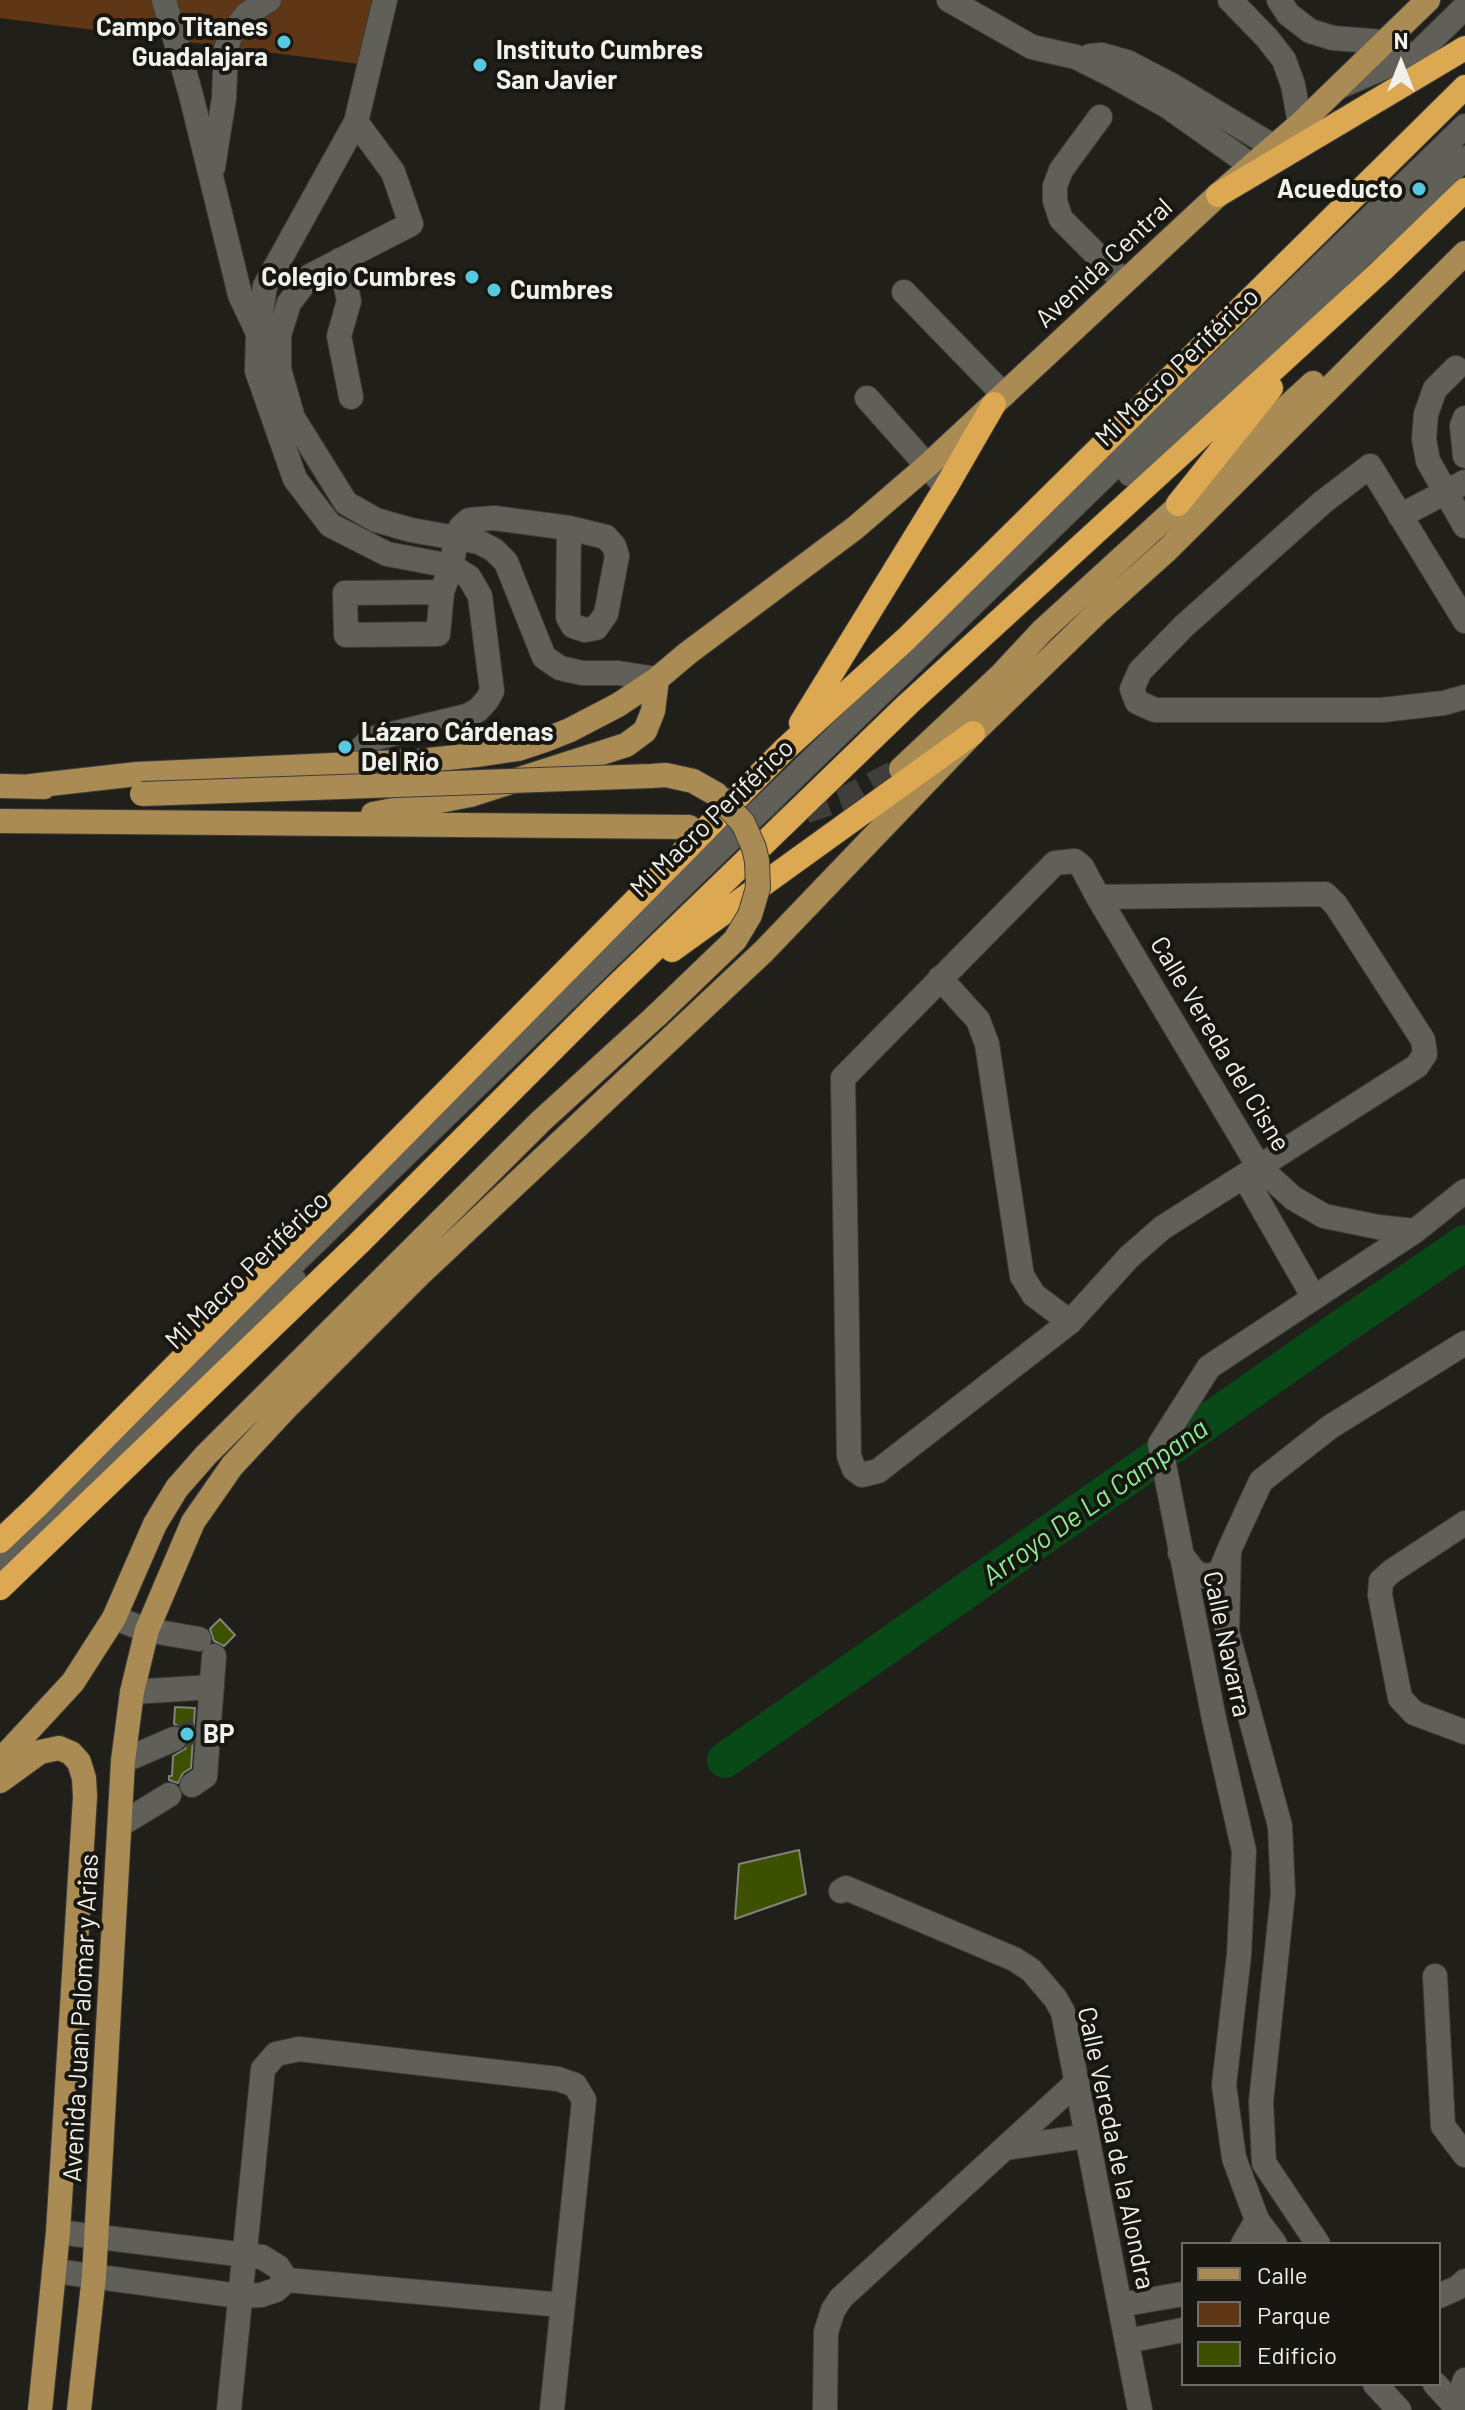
<!DOCTYPE html>
<meta charset="utf-8">
<style>
body{margin:0}
#map{position:relative;width:1465px;height:2410px;overflow:hidden;background:#201f1a;font-family:Barlow,sans-serif}
canvas{display:block}
.legend{position:absolute;left:1181px;top:2242px;width:260px;height:144px;box-sizing:border-box;background:#171611;border:2px solid #6e6d69;margin:0;padding:10px 14px;list-style:none;font-size:24px;color:#f0f0ec}
.legend li{display:flex;align-items:center;gap:16px;height:40px}
.legend b{width:40px;border:2px solid #6e6d69}
.north{position:absolute;left:1361px;top:24px;width:80px;height:80px;-webkit-text-stroke:6px #171611;paint-order:stroke;rotate:0deg;font-size:22px;font-weight:700;line-height:32px;text-align:center;color:#f0f0ec}
.north::after{content:'';display:block;margin:auto;width:28px;height:36px;background:#f0f0ec;clip-path:polygon(50% 0,100% 100%,50% 72%,0 100%)}
</style>
<div id="map">
<canvas width="1465" height="2410"></canvas>
<ul class="legend">
<li><b style="height:10px;background:#aa8b54"></b>Calle</li>
<li><b style="height:22px;background:#5f3716"></b>Parque</li>
<li><b style="height:22px;background:#3d5000"></b>Edificio</li>
</ul>
<div class="north">N</div>
</div>
<script>
const g = document.querySelector('canvas').getContext('2d');
g.lineJoin = 'round';
function fill(path, color) { g.fillStyle = color; g.fill(path, 'evenodd'); }
const shape = rows => new Path2D(rows.map(r => 'M' + r).join(''));
function stroke(path, color, width, dash) { g.strokeStyle = color; g.lineWidth = width; g.lineCap = dash ? 'butt' : 'round'; g.setLineDash(dash || []); g.stroke(path); }
function write(font, color, halo, rows, align = 'center') {
  g.font = font + ' Barlow,sans-serif'; g.lineWidth = 8; g.setLineDash([]); g.textBaseline = 'middle'; g.strokeStyle = halo; g.fillStyle = color; for (const [text, x, y, turn = 0] of rows) {
    g.save(); g.translate(x, y); g.rotate((+turn || 0) * Math.PI / 180); g.textAlign = isNaN(turn) ? turn : align; if (halo) g.strokeText(text, 0, 0); g.fillText(text, 0, 0); g.restore();
  }
}
const green = shape([
 [0,0,390,0,375,66,0,18]
]);
const river = shape([
 [725,1760,1335,1332,1465,1243]
]);
const building = shape([
 [220,1619,235,1635,224,1646,214,1641,210,1629,220,1619],
 [175,1707,195,1708,191,1768,183,1773,178,1783,169,1780,169,1776,172,1776,173,1756,185,1749,189,1740,184,1728,174,1724,175,1707],
 [799,1850,806,1894,735,1919,739,1864,799,1850]
]);
const minorTunnel = shape([
 [174,1739,200,1729]
]);
const majorTunnel = shape([
 [735,825,791,817,847,797,901,769]
]);
const minor = shape([
 [164,0,191,95,240,295,258,333],
 [949,0,1032,47,1076,57,1110,74,1167,106,1252,166],
 [1230,0,1267,38,1284,60,1293,85,1300,124],
 [1279,0,1288,14,1310,31,1333,38,1383,42],
 [1090,56,1102,55,1127,62,1173,86,1274,147],
 [1341,86,1419,52,1465,7],
 [1100,117,1061,170,1055,186,1055,201,1061,219,1124,282],
 [356,122,385,0],
 [213,167,224,98,226,49,231,34,247,14,269,0],
 [340,260,349,301,339,336,351,397],
 [904,292,1004,395],
 [1456,368,1435,389,1426,414,1424,439,1428,461,1465,526],
 [867,398,946,487],
 [1465,418,1462,426,1465,456],
 [1130,474,1465,158],
 [1400,516,1465,482],
 [442,592,438,634,346,635,345,593,442,592,451,566,457,537,461,527,469,520,494,518,569,528,606,537,614,546,617,556,606,614,596,628,585,630,573,626,568,617,569,528],
 [1465,621,1370,466,1323,502,1185,625,1140,671,1132,689,1137,702,1155,710,1382,710,1444,703,1465,697],
 [345,765,371,739,467,716,478,710,487,700,492,691,480,596,469,577,451,566,387,554,330,525,295,479,257,371,258,333,265,286,356,122,393,172,411,224,310,276,289,303,279,335,279,369,293,418,346,503,376,520,411,530,479,542,494,550,506,562,544,657,560,668,582,673,618,673,657,679],
 [1098,897,1325,894,1336,905,1423,1040,1425,1054,1417,1066,1259,1167,1244,1176,1162,1228,1129,1257,1070,1322,878,1471,862,1475,854,1469,849,1456,843,1078,1055,863,1075,861,1082,867,1098,897,1259,1167,1293,1198,1324,1216,1378,1227,1415,1231],
 [940,978,978,1020,987,1044,1022,1276,1034,1295,1070,1322],
 [1244,1176,1313,1296],
 [270,1286,1465,126],
 [1465,1523,1392,1571,1381,1581,1380,1595,1400,1698,1414,1713,1465,1732],
 [1180,1553,1193,1570,1202,1576,1213,1575,1221,1570,1229,1550],
 [0,1565,294,1280],
 [114,1618,147,1630,199,1639],
 [132,1692,212,1687],
 [123,1761,174,1739],
 [192,1785,205,1776,214,1656],
 [120,1825,169,1795],
 [841,1891,846,1888,1014,1959,1031,1970,1055,1998,1063,2012,1140,2410],
 [1435,1976,1443,2126,1465,2155],
 [1006,2148,1087,2136],
 [58,2232,262,2257,278,2267,287,2280],
 [1243,2244,1257,2220],
 [1275,2244,1257,2220,1234,2158,1224,2085,1239,1955,1244,1851,1214,1719,1160,1444,1209,1367,1415,1231,1465,1191],
 [1318,2244,1264,2163,1261,2102,1283,1893,1280,1826,1227,1632,1229,1550,1261,1481,1330,1427,1465,1343],
 [55,2271,239,2296,261,2295,276,2290,287,2280,562,2305],
 [1439,2296,1457,2288,1465,2281],
 [1120,2305,1183,2294],
 [1127,2341,1183,2330],
 [1375,2384,1399,2410],
 [1435,2384,1459,2410],
 [229,2410,263,2069,276,2054,299,2049,558,2079,575,2085,584,2100,552,2410],
 [825,2410,826,2332,833,2310,841,2298,1077,2082],
 [1459,2410,1460,2394,1465,2380]
]);
const major = shape([
 [901,769,1001,675,1043,630,1313,383],
 [0,786,44,787],
 [31,786,137,774,420,761,484,754,518,749,545,740,570,730,618,705,657,679,688,653,855,528,927,466,1218,195,1300,124,1428,0],
 [373,814,470,795,626,745,645,731,653,711,657,679],
 [0,821,689,827],
 [0,1761,73,1682,114,1618,155,1524,177,1488,206,1455,541,1121,657,1015],
 [0,1781,40,1752,59,1748,71,1753,79,1762,84,1778,85,1797,58,2232,40,2410],
 [79,2410,94,2276,123,1761,132,1692,147,1630,193,1522,232,1466,286,1408,420,1274,764,951,973,733,1100,610,1167,550,1465,253]
]);
const highway = shape([
 [1218,195,1465,48],
 [1178,504,1271,388],
 [801,723,946,487,994,404],
 [672,950,973,733],
 [0,1541,38,1505,785,749,906,639,1465,87],
 [0,1588,359,1243,602,1000,907,705,1381,271,1465,190]
]);
const majorBridge = shape([
 [142,794,651,776,666,775,693,781,716,794,743,823,754,848,757,861,758,888,750,915,735,940,657,1015]
]);
const markers = [
 [284,42,8,"#56c9e1"],
 [480,65,8,"#56c9e1"],
 [1419,189,8,"#56c9e1"],
 [472,277,8,"#56c9e1"],
 [494,290,8,"#56c9e1"],
 [345,747,8,"#56c9e1"],
 [187,1734,8,"#56c9e1"]
];
const poiNames = [
 ["Campo Titanes",268,27,"right"],
 ["Guadalajara",268,57,"right"],
 ["Instituto Cumbres",496,50],
 ["San Javier",496,80],
 ["Acueducto",1403,189,"right"],
 ["Colegio Cumbres",456,277,"right"],
 ["Cumbres",510,290],
 ["Lázaro Cárdenas",361,732],
 ["Del Río",361,762],
 ["BP",203,1734]
];
const streetNames = [
 ["Avenida Central",1104,263,-43],
 ["Mi Macro Periférico",1177,367,-44],
 ["Mi Macro Periférico",712,818,-44],
 ["Calle Vereda del Cisne",1220,1044,59],
 ["Mi Macro Periférico",247,1270,-44],
 ["Calle Navarra",1227,1644,78],
 ["Avenida Juan Palomar y Arias",81,2018,-87],
 ["Calle Vereda de la Alondra",1116,2148,78]
];
const waterNames = [
 ["Arroyo De La Campana",1095,1502,-35]
];
fill(green, '#5f3716');
stroke(river, '#084917', 36);
fill(building, '#3d5000');
stroke(building, '#80837c', 2);
stroke(minorTunnel, '#3f3e3a', 24, [24, 12]);
stroke(majorTunnel, '#3f3e3a', 24, [24, 12]);
stroke(minor, '#3d3c38', 26);
stroke(major, '#3d3c38', 26);
stroke(highway, '#3d3c38', 26);
stroke(minor, '#605f58', 24);
stroke(major, '#aa8b54', 24);
stroke(highway, '#dca952', 24);
stroke(majorBridge, '#3d3c38', 26, []);
stroke(majorBridge, '#aa8b54', 24);
for (const [x, y, r, color] of markers) { const dot = new Path2D(); dot.arc(x, y, r, 0, 2 * Math.PI); g.fillStyle = color; g.fill(dot); stroke(dot, '#171611', 3); }
write('bold 26px', '#f0f0ec', '#171611', poiNames, 'left');
write('26px', '#f0f0ec', '#171611', streetNames);
write('italic 28px', '#89ee93', '#171611', waterNames);
</script>
